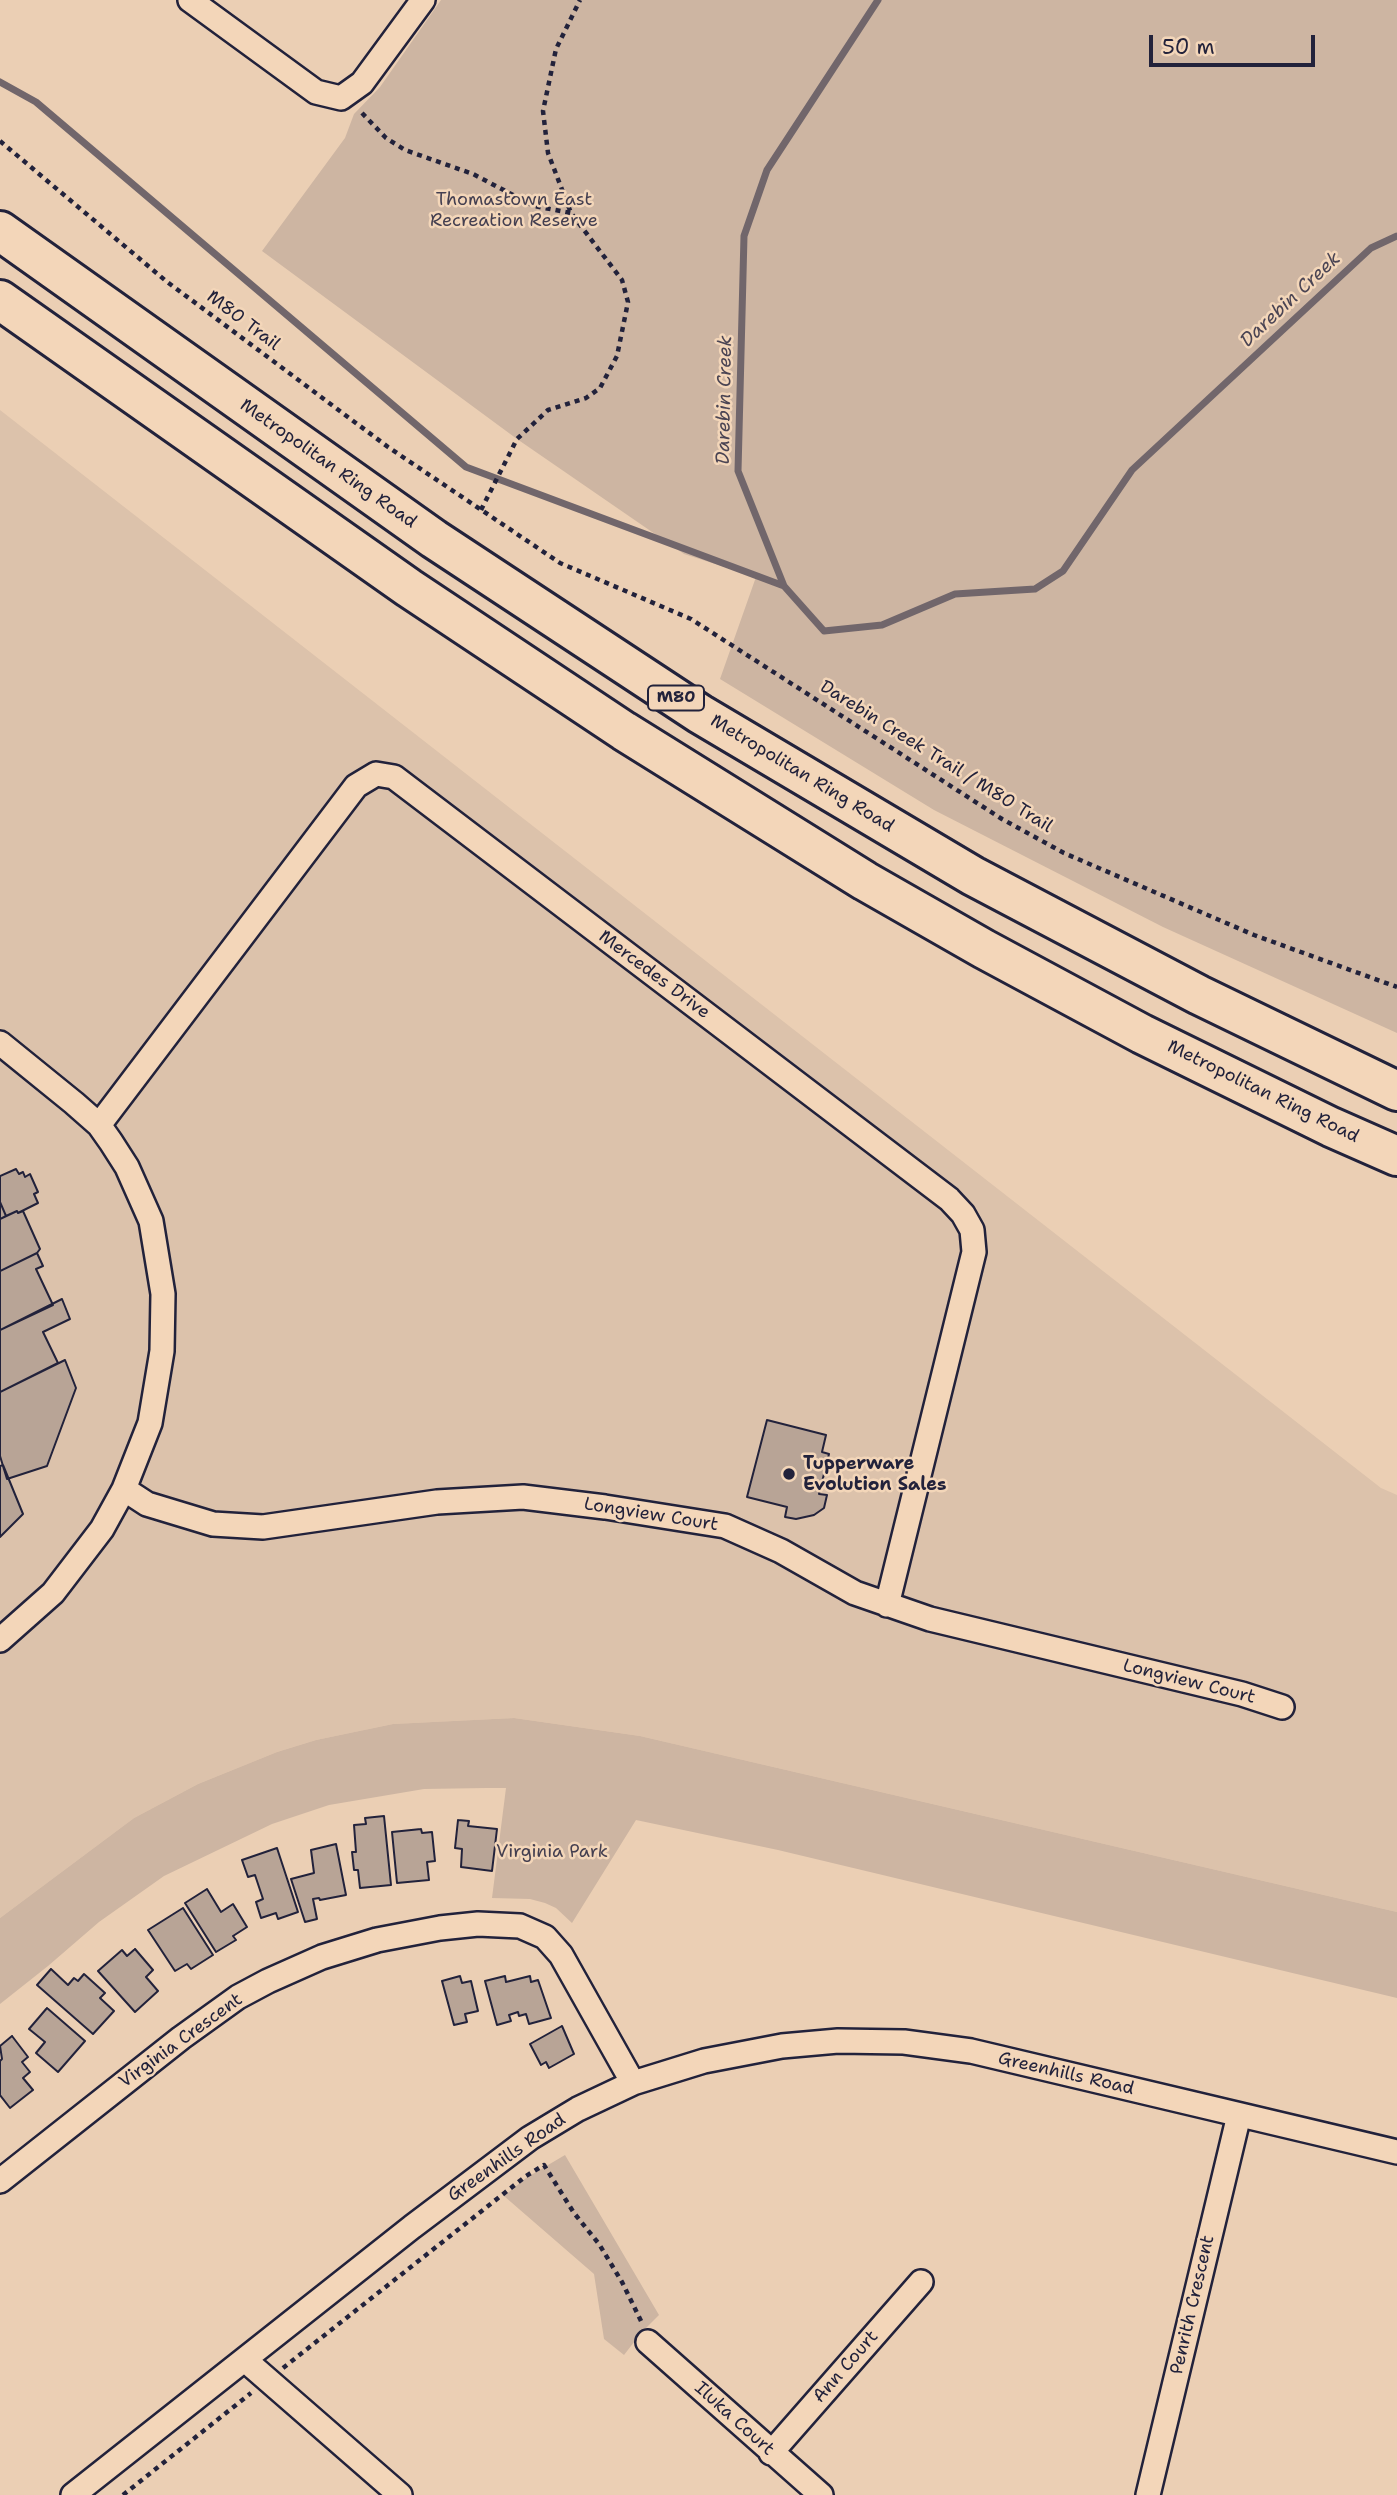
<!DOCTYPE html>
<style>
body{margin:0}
#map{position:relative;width:1397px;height:2495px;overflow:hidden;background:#ebcfb4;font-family:"Shantell Sans",sans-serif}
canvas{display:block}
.scale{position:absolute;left:1149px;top:35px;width:166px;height:32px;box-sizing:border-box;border:4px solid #22223b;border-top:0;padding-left:9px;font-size:21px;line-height:24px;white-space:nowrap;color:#22223b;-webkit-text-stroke:5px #f3d6b9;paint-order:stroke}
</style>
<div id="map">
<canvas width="1397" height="2495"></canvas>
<div class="scale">50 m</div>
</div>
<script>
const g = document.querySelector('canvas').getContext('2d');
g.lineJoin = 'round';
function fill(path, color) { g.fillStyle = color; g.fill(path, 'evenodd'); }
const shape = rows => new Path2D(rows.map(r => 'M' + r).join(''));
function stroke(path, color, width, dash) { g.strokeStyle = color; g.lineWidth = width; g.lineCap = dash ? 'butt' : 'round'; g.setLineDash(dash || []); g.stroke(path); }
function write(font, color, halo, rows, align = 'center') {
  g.font = font + ' "Shantell Sans",sans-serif'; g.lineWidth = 5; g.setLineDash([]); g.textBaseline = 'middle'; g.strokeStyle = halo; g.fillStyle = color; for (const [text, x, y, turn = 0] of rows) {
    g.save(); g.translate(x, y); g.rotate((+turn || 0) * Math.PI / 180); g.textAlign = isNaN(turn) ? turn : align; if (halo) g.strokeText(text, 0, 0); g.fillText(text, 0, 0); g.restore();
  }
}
const built = shape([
 [0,410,1381,1488,1397,1495,1397,1912,640,1736,514,1718,393,1724,316,1740,277,1752,198,1784,134,1818,0,1918]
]);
const green = shape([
 [441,0,1397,0,1397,1033,1163,927,934,810,720,679,756,577,684,554,517,439,262,251,345,138,354,114,380,87],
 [514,1718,640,1736,1397,1912,1397,1998,778,1850,636,1820,572,1923,556,1908,545,1903,530,1899,492,1898,506,1788,486,1788,424,1789,329,1805,272,1824,164,1876,99,1922,48,1966,0,2004,0,1918,134,1818,198,1784,277,1752,316,1740,393,1724],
 [565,2155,659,2315,641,2333,624,2355,604,2339,594,2274,504,2196,526,2178]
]);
const stream = shape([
 [878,0,767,170,744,236,738,471,784,586,824,631,882,625,955,594,1035,589,1063,571,1132,470,1371,248,1397,236],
 [0,82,36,102,466,467,784,586]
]);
const building = shape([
 [16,1169,19,1174,23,1172,25,1177,30,1174,38,1192,34,1194,38,1203,18,1213,17,1211,6,1216,0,1202,0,1176,16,1169],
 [0,1202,6,1216,0,1219,0,1202],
 [17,1211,18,1213,23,1211,40,1249,37,1253,0,1271,0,1219,17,1211],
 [37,1253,43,1266,36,1269,53,1305,0,1330,0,1271,37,1253],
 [62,1299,70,1319,43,1332,58,1363,0,1392,0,1330,62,1299],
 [65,1360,76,1388,47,1466,7,1479,0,1456,0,1392,65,1360],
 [767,1420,826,1435,822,1452,829,1454,819,1494,827,1495,824,1508,814,1515,796,1519,785,1517,787,1507,747,1497,767,1420],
 [3,1465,23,1514,0,1537,0,1466,3,1465],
 [384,1816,391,1885,360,1888,358,1870,354,1870,352,1852,356,1852,354,1825,366,1824,365,1818,384,1816],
 [458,1820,469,1821,468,1826,497,1829,492,1871,461,1867,462,1849,455,1848,458,1820],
 [421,1829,422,1833,432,1832,435,1861,427,1862,429,1880,397,1883,392,1832,421,1829],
 [336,1844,346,1895,320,1900,319,1898,313,1899,317,1919,305,1922,291,1879,314,1873,311,1850,336,1844],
 [277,1848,298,1912,278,1919,276,1913,261,1918,256,1902,263,1899,255,1875,248,1877,242,1860,277,1848],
 [207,1889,221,1912,233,1904,247,1927,233,1936,236,1940,216,1952,185,1903,207,1889],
 [183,1908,213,1955,191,1969,187,1964,175,1971,148,1930,183,1908],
 [135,1949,153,1970,146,1977,158,1991,135,2012,98,1971,122,1950,127,1956,135,1949],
 [51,1969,68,1985,74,1978,78,1981,84,1974,105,1993,100,1998,114,2011,93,2034,37,1985,51,1969],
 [460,1976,462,1983,471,1981,478,2011,465,2014,467,2022,454,2025,442,1981,460,1976],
 [505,1976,506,1982,530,1976,531,1982,538,1980,551,2018,529,2024,526,2014,519,2016,518,2012,509,2015,511,2021,497,2025,485,1981,505,1976],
 [47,2008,85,2041,58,2072,36,2053,45,2042,29,2029,47,2008],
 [562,2026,574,2054,549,2068,546,2062,541,2065,530,2044,562,2026],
 [12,2036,28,2057,22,2062,30,2072,23,2078,33,2090,10,2108,0,2095,0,2061,2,2059,0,2046,12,2036]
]);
const path = shape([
 [362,113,386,138,405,150,473,174,534,206,571,213],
 [0,141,166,281,388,447,560,563,691,619,1002,819,1064,853,1254,935,1397,987],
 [481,510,517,439,548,410,586,398,600,388,617,356,628,302,622,280,571,213,548,153,543,111,556,49,580,0],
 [283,2368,526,2176,544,2165,574,2213,599,2244,622,2282,643,2325],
 [123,2495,251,2393]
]);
const minor = shape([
 [190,0,316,92,341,98,362,83,423,0],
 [0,1043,74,1103,99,1125,111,1142,127,1167,151,1221,163,1294,162,1351,150,1423,124,1489,102,1529,53,1593,0,1640],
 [99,1125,356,786,376,774,394,777,949,1199,963,1214,972,1230,974,1252,887,1605],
 [124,1489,147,1504,213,1524,263,1527,437,1502,523,1497,605,1507,725,1526,781,1551,855,1593,930,1619,1242,1694,1282,1707],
 [0,2181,181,2038,238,1997,268,1981,322,1957,377,1940,440,1928,478,1924,520,1926,545,1937,561,1955,633,2083],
 [648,2342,821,2495],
 [245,2360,400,2495],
 [771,2453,921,2282],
 [73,2495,412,2227,530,2138,578,2109,633,2083,704,2061,782,2046,838,2041,904,2042,971,2051,1397,2152],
 [1148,2495,1239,2115]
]);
const motorway = shape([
 [0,231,434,539,700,714,973,876,1199,995,1397,1091],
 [0,300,409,588,624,731,865,881,984,949,1142,1034,1331,1127,1397,1156]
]);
const markers = [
 [789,1474,7,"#22223b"]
];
const shields = [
 [676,698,56]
];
const shieldNames = [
 ["M80",676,698]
];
const parkNames = [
 ["Thomastown East",514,200],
 ["Recreation Reserve",514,221],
 ["Virginia Park",552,1852]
];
const streetNames = [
 ["M80 Trail",243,321,37],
 ["Metropolitan Ring Road",328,464,35],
 ["Darebin Creek Trail / M80 Trail",936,757,32],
 ["Metropolitan Ring Road",802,774,31],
 ["Mercedes Drive",654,975,37],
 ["Metropolitan Ring Road",1263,1092,26],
 ["Longview Court",651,1515,9],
 ["Longview Court",1189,1682,14],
 ["Virginia Crescent",181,2041,-36],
 ["Greenhills Road",1066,2074,13],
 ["Greenhills Road",507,2158,-35],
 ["Penrith Crescent",1193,2305,-77],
 ["Ann Court",846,2367,-49],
 ["Iluka Court",734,2419,42]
];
const poiNames = [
 ["Tupperware",803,1464],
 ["Evolution Sales",803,1485]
];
const waterNames = [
 ["Darebin Creek",1291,300,-43],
 ["Darebin Creek",725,400,-89]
];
fill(built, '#dcc2ab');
fill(green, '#cdb5a2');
stroke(stream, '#71666b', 7);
fill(building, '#b8a496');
stroke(building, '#22223b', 2);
stroke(minor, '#22223b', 28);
stroke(motorway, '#22223b', 44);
stroke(path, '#22223b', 4.5, [5, 5]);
stroke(minor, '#f3d6b9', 23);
stroke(motorway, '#f3d6b9', 38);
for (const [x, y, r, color] of markers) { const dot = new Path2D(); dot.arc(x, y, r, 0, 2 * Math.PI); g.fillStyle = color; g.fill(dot); stroke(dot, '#f3d6b9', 2.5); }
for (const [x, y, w] of shields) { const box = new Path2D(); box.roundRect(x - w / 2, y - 12.5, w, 25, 5); g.fillStyle = '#f3d6b9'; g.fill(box); stroke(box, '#22223b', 2); }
write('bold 16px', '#22223b', null, shieldNames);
write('18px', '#443f50', '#f3d6b9', parkNames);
write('18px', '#22223b', '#f3d6b9', streetNames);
write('bold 18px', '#22223b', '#f3d6b9', poiNames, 'left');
write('italic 19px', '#4a4453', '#f3d6b9', waterNames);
</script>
